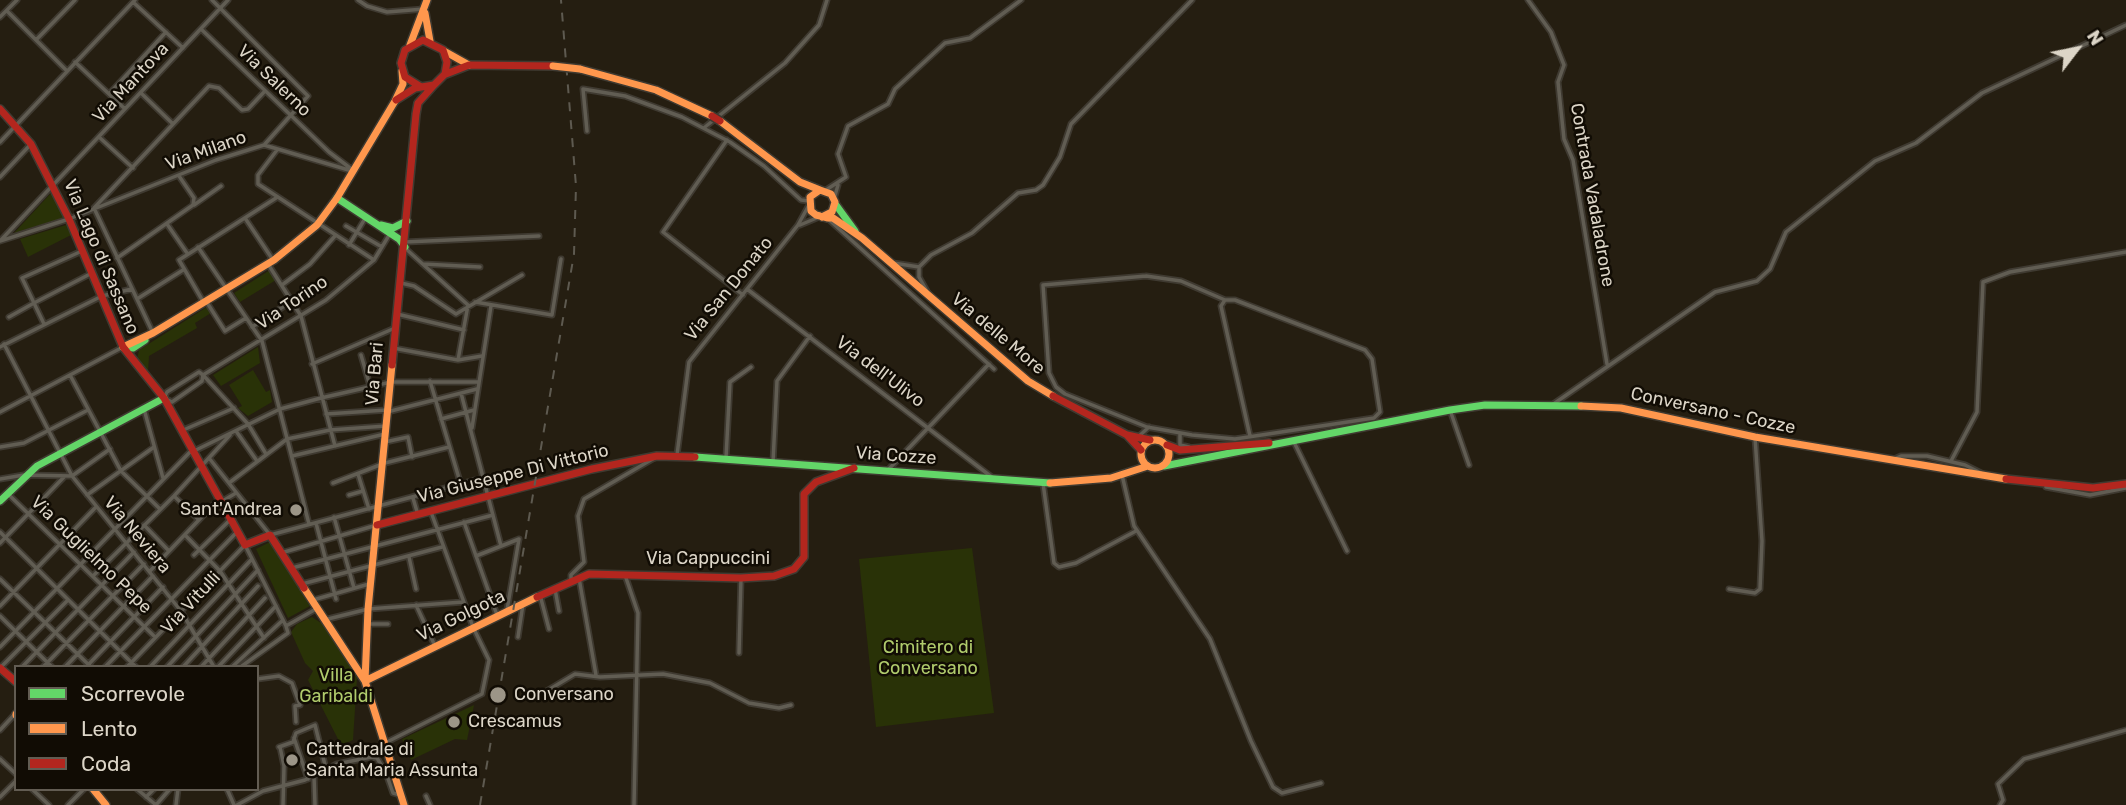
<!DOCTYPE html>
<style>
body{margin:0}
#map{position:relative;width:2126px;height:805px;overflow:hidden;background:#251e11;font-family:Rubik,sans-serif}
canvas{display:block}
.legend{position:absolute;left:14px;top:665px;width:245px;height:126px;box-sizing:border-box;background:#110c04;border:2px solid #625c52;margin:0;padding:9px 12px;list-style:none;font-size:21px;color:#dcd5c7}
.legend li{display:flex;align-items:center;gap:14px;height:35px}
.legend b{width:35px;border:2px solid #625c52}
.north{position:absolute;left:2042px;top:14px;width:70px;height:70px;-webkit-text-stroke:5px #110c04;paint-order:stroke;rotate:58deg;font-size:19px;font-weight:700;line-height:28px;text-align:center;color:#dcd5c7}
.north::after{content:'';display:block;margin:auto;width:24px;height:32px;background:#dcd5c7;clip-path:polygon(50% 0,100% 100%,50% 72%,0 100%)}
</style>
<div id="map">
<canvas width="2126" height="805"></canvas>
<ul class="legend">
<li><b style="height:9px;background:#63d668"></b>Scorrevole</li>
<li><b style="height:9px;background:#ff974d"></b>Lento</li>
<li><b style="height:9px;background:#b3261e"></b>Coda</li>
</ul>
<div class="north">N</div>
</div>
<script>
const g = document.querySelector('canvas').getContext('2d');
g.lineJoin = 'round';
function fill(path, color) { g.fillStyle = color; g.fill(path, 'evenodd'); }
const shape = rows => new Path2D(rows.map(r => 'M' + r).join(''));
function stroke(path, color, width, dash) { g.strokeStyle = color; g.lineWidth = width; g.lineCap = dash ? 'butt' : 'round'; g.setLineDash(dash || []); g.stroke(path); }
function write(font, color, halo, rows, align = 'center') {
  g.font = font + ' Rubik,sans-serif'; g.lineWidth = 5; g.setLineDash([]); g.textBaseline = 'middle'; g.strokeStyle = halo; g.fillStyle = color; for (const [text, x, y, turn = 0] of rows) {
    g.save(); g.translate(x, y); g.rotate((+turn || 0) * Math.PI / 180); g.textAlign = isNaN(turn) ? turn : align; if (halo) g.strokeText(text, 0, 0); g.fillText(text, 0, 0); g.restore();
  }
}
const green = shape([
 [52,192,63,218,14,233],
 [66,225,71,235,28,257,20,239],
 [270,270,276,280,240,302,234,293],
 [207,307,211,313,195,323,197,328,149,356,148,372,137,359,139,350],
 [258,347,260,363,221,386,213,375],
 [253,370,266,392,270,390,272,402,248,416,238,408,242,406,229,385],
 [270,542,310,606,288,618,256,549],
 [972,548,994,713,876,727,859,559],
 [312,617,324,625,357,678,353,740,341,745,308,680,313,671,305,663,291,632,297,624],
 [474,705,467,740,455,739,411,760,402,739]
]);
const street = shape([
 [212,0,308,96,265,144],
 [358,0,367,6,387,12,424,9],
 [1528,0,1551,32,1564,65,1558,82,1564,139,1573,160,1607,364],
 [133,2,183,48],
 [7,11,67,71],
 [0,17,17,0],
 [201,29,329,152,354,171],
 [36,40,75,0],
 [75,62,125,109],
 [141,93,173,124],
 [109,94,166,32],
 [705,127,785,63,819,25,827,0],
 [587,131,583,89,625,96,682,117,730,142,764,166,801,200,809,201],
 [99,137,133,168],
 [727,140,663,232,743,295],
 [0,142,135,0],
 [277,150,258,175,258,184,374,260],
 [0,177,31,144],
 [826,190,846,177,838,154,848,126,888,104,895,89,945,43,970,38,1021,0],
 [834,199,838,185],
 [194,205,221,186],
 [245,218,273,260],
 [827,218,994,369],
 [167,224,187,253],
 [800,225,819,217],
 [346,226,382,247],
 [1,240,228,0],
 [0,241,69,219,216,160,264,145,352,171],
 [405,242,539,236],
 [349,245,366,217],
 [198,247,262,341,309,524],
 [405,248,468,305],
 [82,251,22,278,34,303,92,273],
 [117,258,193,205,194,198,179,176],
 [893,263,919,267,919,277,928,293],
 [268,264,301,316,335,446],
 [423,264,480,267],
 [919,267,931,255,972,233,1018,193,1036,190,1043,185,1060,157,1071,124,1192,0],
 [1146,276,1181,281,1225,300,1235,300,1365,350,1372,359,1380,412,1374,418,1235,439,1192,435,1147,427,1065,394,1056,387,1049,373,1043,285,1146,276],
 [401,283,414,286,456,314,522,275],
 [282,285,310,264,335,236],
 [747,289,993,478],
 [137,299,183,270],
 [1225,300,1221,306,1250,436],
 [206,301,225,331,246,318],
 [475,302,552,315,561,259],
 [204,303,179,260,276,198],
 [397,314,464,330],
 [9,317,34,303,44,324],
 [252,327,292,301],
 [153,333,94,208,209,86,219,88,242,110,248,109,265,91],
 [4,344,72,476,181,611,214,667],
 [0,347,102,296,132,289],
 [393,348,458,360,482,356],
 [361,355,370,386],
 [458,360,468,305],
 [312,364,395,328],
 [70,375,121,471,160,509],
 [203,375,202,381,172,402,164,398,167,392,199,372,203,375,326,300,374,260,391,232],
 [203,375,248,424,266,454],
 [430,381,461,485],
 [461,393,501,546],
 [1552,405,1715,292,1757,281,1770,269,1786,232,1875,161,1916,143,1982,93,2126,25],
 [144,409,163,478],
 [1450,410,1469,465],
 [0,412,123,347],
 [387,412,477,389],
 [326,414,387,410],
 [441,419,474,410],
 [472,428,491,306],
 [181,431,234,408],
 [236,431,257,461],
 [1180,433,1180,445,1189,447],
 [1138,437,1149,427],
 [1293,440,1347,551],
 [385,442,408,437,412,457],
 [0,447,24,443,88,410],
 [194,451,280,409,321,398,391,382,478,382],
 [677,455,689,362,798,225,809,205],
 [292,456,385,434],
 [209,458,270,535,483,478],
 [726,458,730,382,751,367],
 [1892,460,1901,456,1927,456,1965,465,1981,473],
 [1951,461,1977,412,1983,282,2010,272,2126,252],
 [773,462,777,381,810,336],
 [887,471,989,364],
 [358,474,369,509],
 [1122,475,1134,526,1210,639,1251,741,1273,787,1282,793,1321,783],
 [72,476,110,449],
 [0,479,24,475,72,476],
 [229,483,287,439,330,430,386,426],
 [333,483,385,463,449,447],
 [1043,483,1054,563,1059,567,1076,563,1136,531],
 [2046,487,2090,495,2126,488],
 [7,493,155,637],
 [87,495,154,447],
 [349,495,363,491],
 [174,496,199,520],
 [413,498,418,515],
 [221,502,236,493],
 [334,517,354,588],
 [464,522,497,615],
 [316,523,336,599],
 [144,525,169,551],
 [0,532,136,667],
 [185,535,220,571,264,638],
 [0,543,64,477],
 [281,553,377,525],
 [194,555,231,519],
 [476,556,519,539],
 [409,557,416,589],
 [292,568,493,515],
 [150,571,219,499],
 [625,575,638,613,634,805],
 [93,576,174,496,230,435],
 [579,578,596,675],
 [0,579,91,667],
 [571,581,571,575,584,562,578,516,584,499,656,457],
 [302,584,442,547],
 [555,589,559,611],
 [1729,589,1755,593,1760,589,1762,541,1755,437],
 [540,595,549,629],
 [313,600,369,584],
 [416,605,435,646],
 [0,606,96,507],
 [507,610,519,539],
 [0,616,52,667],
 [324,620,368,609,463,602],
 [368,624,388,624],
 [286,626,316,609],
 [518,637,523,604],
 [0,647,192,450],
 [739,653,741,578],
 [242,666,288,633,286,626],
 [22,667,134,552],
 [43,667,144,564],
 [65,667,153,576],
 [86,667,163,587],
 [105,667,238,531],
 [127,667,245,545,286,626],
 [150,667,252,559],
 [167,667,258,570],
 [183,667,258,586],
 [201,667,265,598],
 [218,667,276,606],
 [232,667,283,620],
 [0,668,68,600],
 [257,679,279,676,292,683,300,705,295,706,296,722],
 [540,695,575,674,600,677,663,674,710,683,749,703,779,708,791,705],
 [0,730,15,714],
 [294,738,308,779],
 [385,743,482,694,489,660,473,627,431,512],
 [279,747,293,742,296,733,315,725,326,769],
 [280,747,284,766,283,805],
 [0,759,16,774],
 [314,776,315,805],
 [32,789,49,805],
 [137,789,156,805],
 [227,789,234,805],
 [426,796,430,805],
 [0,797,16,781],
 [146,797,154,789],
 [68,805,84,789],
 [156,805,170,789],
 [176,805,178,789],
 [237,805,263,791,305,780,337,764,371,757,377,758,386,773,393,793,400,795],
 [2000,805,2003,800,1998,784,2024,759,2126,730]
]);
const fast = shape([
 [337,198,399,239,405,247],
 [836,205,855,231],
 [381,225,393,228,407,221],
 [123,347,133,348,145,340],
 [695,457,1050,483],
 [1164,466,1450,410,1485,405,1581,406],
 [0,501,37,466,164,398]
]);
const slow = shape([
 [425,13,430,41],
 [410,45,427,0],
 [444,51,469,65],
 [580,69,656,90,712,116],
 [720,121,800,182,820,190],
 [822,217,832,212,835,202,831,194,820,190,810,197,811,211,816,215,820,216,827,218,833,218,862,238,1028,381,1053,396],
 [123,347,153,333,274,260,317,225,337,198,395,101,403,84,402,71],
 [392,365,368,609,365,681,404,805],
 [1581,406,1621,408,1755,437,2006,479],
 '1141 454a14 14 0 1 1 28 0a14 14 0 1 1-28 0Z',
 [1050,483,1111,478,1148,466],
 [304,588,365,681,537,597],
 [16,714,16,715],
 [93,789,106,805]
]);
const jam = shape([
 [446,74,469,65,553,66],
 [396,100,415,88,434,85,445,74,447,62,443,50,423,40,405,50,401,63,405,77,421,87],
 [0,109,31,144,69,219,123,347,164,398,245,545,270,535,304,588],
 [392,365,416,114,418,103,434,85],
 [1053,396,1127,435,1150,440],
 [1127,435,1141,450],
 [1167,445,1180,450,1269,443],
 [2006,479,2093,488,2126,484],
 [377,525,592,469,657,456,695,457],
 [537,597,589,574,741,578,774,576,794,569,804,557,804,494,816,482,854,468],
 [0,668,16,682]
]);
const rail = shape([
 [480,805,574,254,576,186,561,0]
]);
const slowBridge = shape([
 [553,66,580,69]
]);
const jamBridge = shape([
 [712,116,720,121]
]);
const markers = [
 [296,510,7,"#9c9587"],
 [498,695,9,"#9c9587"],
 [454,722,7,"#9c9587"],
 [292,760,7,"#9c9587"]
];
const streetNames = [
 ["Via Salerno",274,81,44],
 ["Via Mantova",131,83,-47],
 ["Via Milano",206,151,-20],
 ["Contrada Vadaladrone",1592,195,80],
 ["Via Lago di Sassano",101,257,67],
 ["Via San Donato",729,289,-51],
 ["Via Torino",292,303,-34],
 ["Via delle More",998,334,40],
 ["Via dell'Ulivo",880,372,37],
 ["Via Bari",375,374,-85],
 ["Conversano - Cozze",1713,411,12],
 ["Via Cozze",896,456,4],
 ["Via Giuseppe Di Vittorio",513,474,-14],
 ["Via Neviera",137,535,50],
 ["Via Guglielmo Pepe",91,555,44],
 ["Via Cappuccini",708,559],
 ["Via Vitulli",191,603,-47],
 ["Via Golgota",461,616,-26]
];
const poiNames = [
 ["Sant'Andrea",282,510,"right"],
 ["Conversano",514,695],
 ["Crescamus",468,722],
 ["Cattedrale di",306,750],
 ["Santa Maria Assunta",306,771]
];
const parkNames = [
 ["Cimitero di",928,648],
 ["Conversano",928,669],
 ["Villa",336,676],
 ["Garibaldi",336,697]
];
fill(green, '#293207');
stroke(street, '#3f3a31', 7);
stroke(fast, '#3f3a31', 10);
stroke(slow, '#3f3a31', 10);
stroke(jam, '#3f3a31', 10);
stroke(street, '#615d53', 3.5);
stroke(fast, '#63d668', 7);
stroke(slow, '#ff974d', 7);
stroke(jam, '#b3261e', 7);
stroke(rail, '#5e5a50', 2, [9, 9]);
stroke(slowBridge, '#3f3a31', 10, []);
stroke(jamBridge, '#3f3a31', 10, []);
stroke(slowBridge, '#ff974d', 7);
stroke(jamBridge, '#b3261e', 7);
for (const [x, y, r, color] of markers) { const dot = new Path2D(); dot.arc(x, y, r, 0, 2 * Math.PI); g.fillStyle = color; g.fill(dot); stroke(dot, '#110c04', 2.5); }
write('18px', '#dcd5c7', '#110c04', streetNames);
write('18px', '#dcd5c7', '#110c04', poiNames, 'left');
write('18px', '#b0cb6c', '#110c04', parkNames);
</script>
